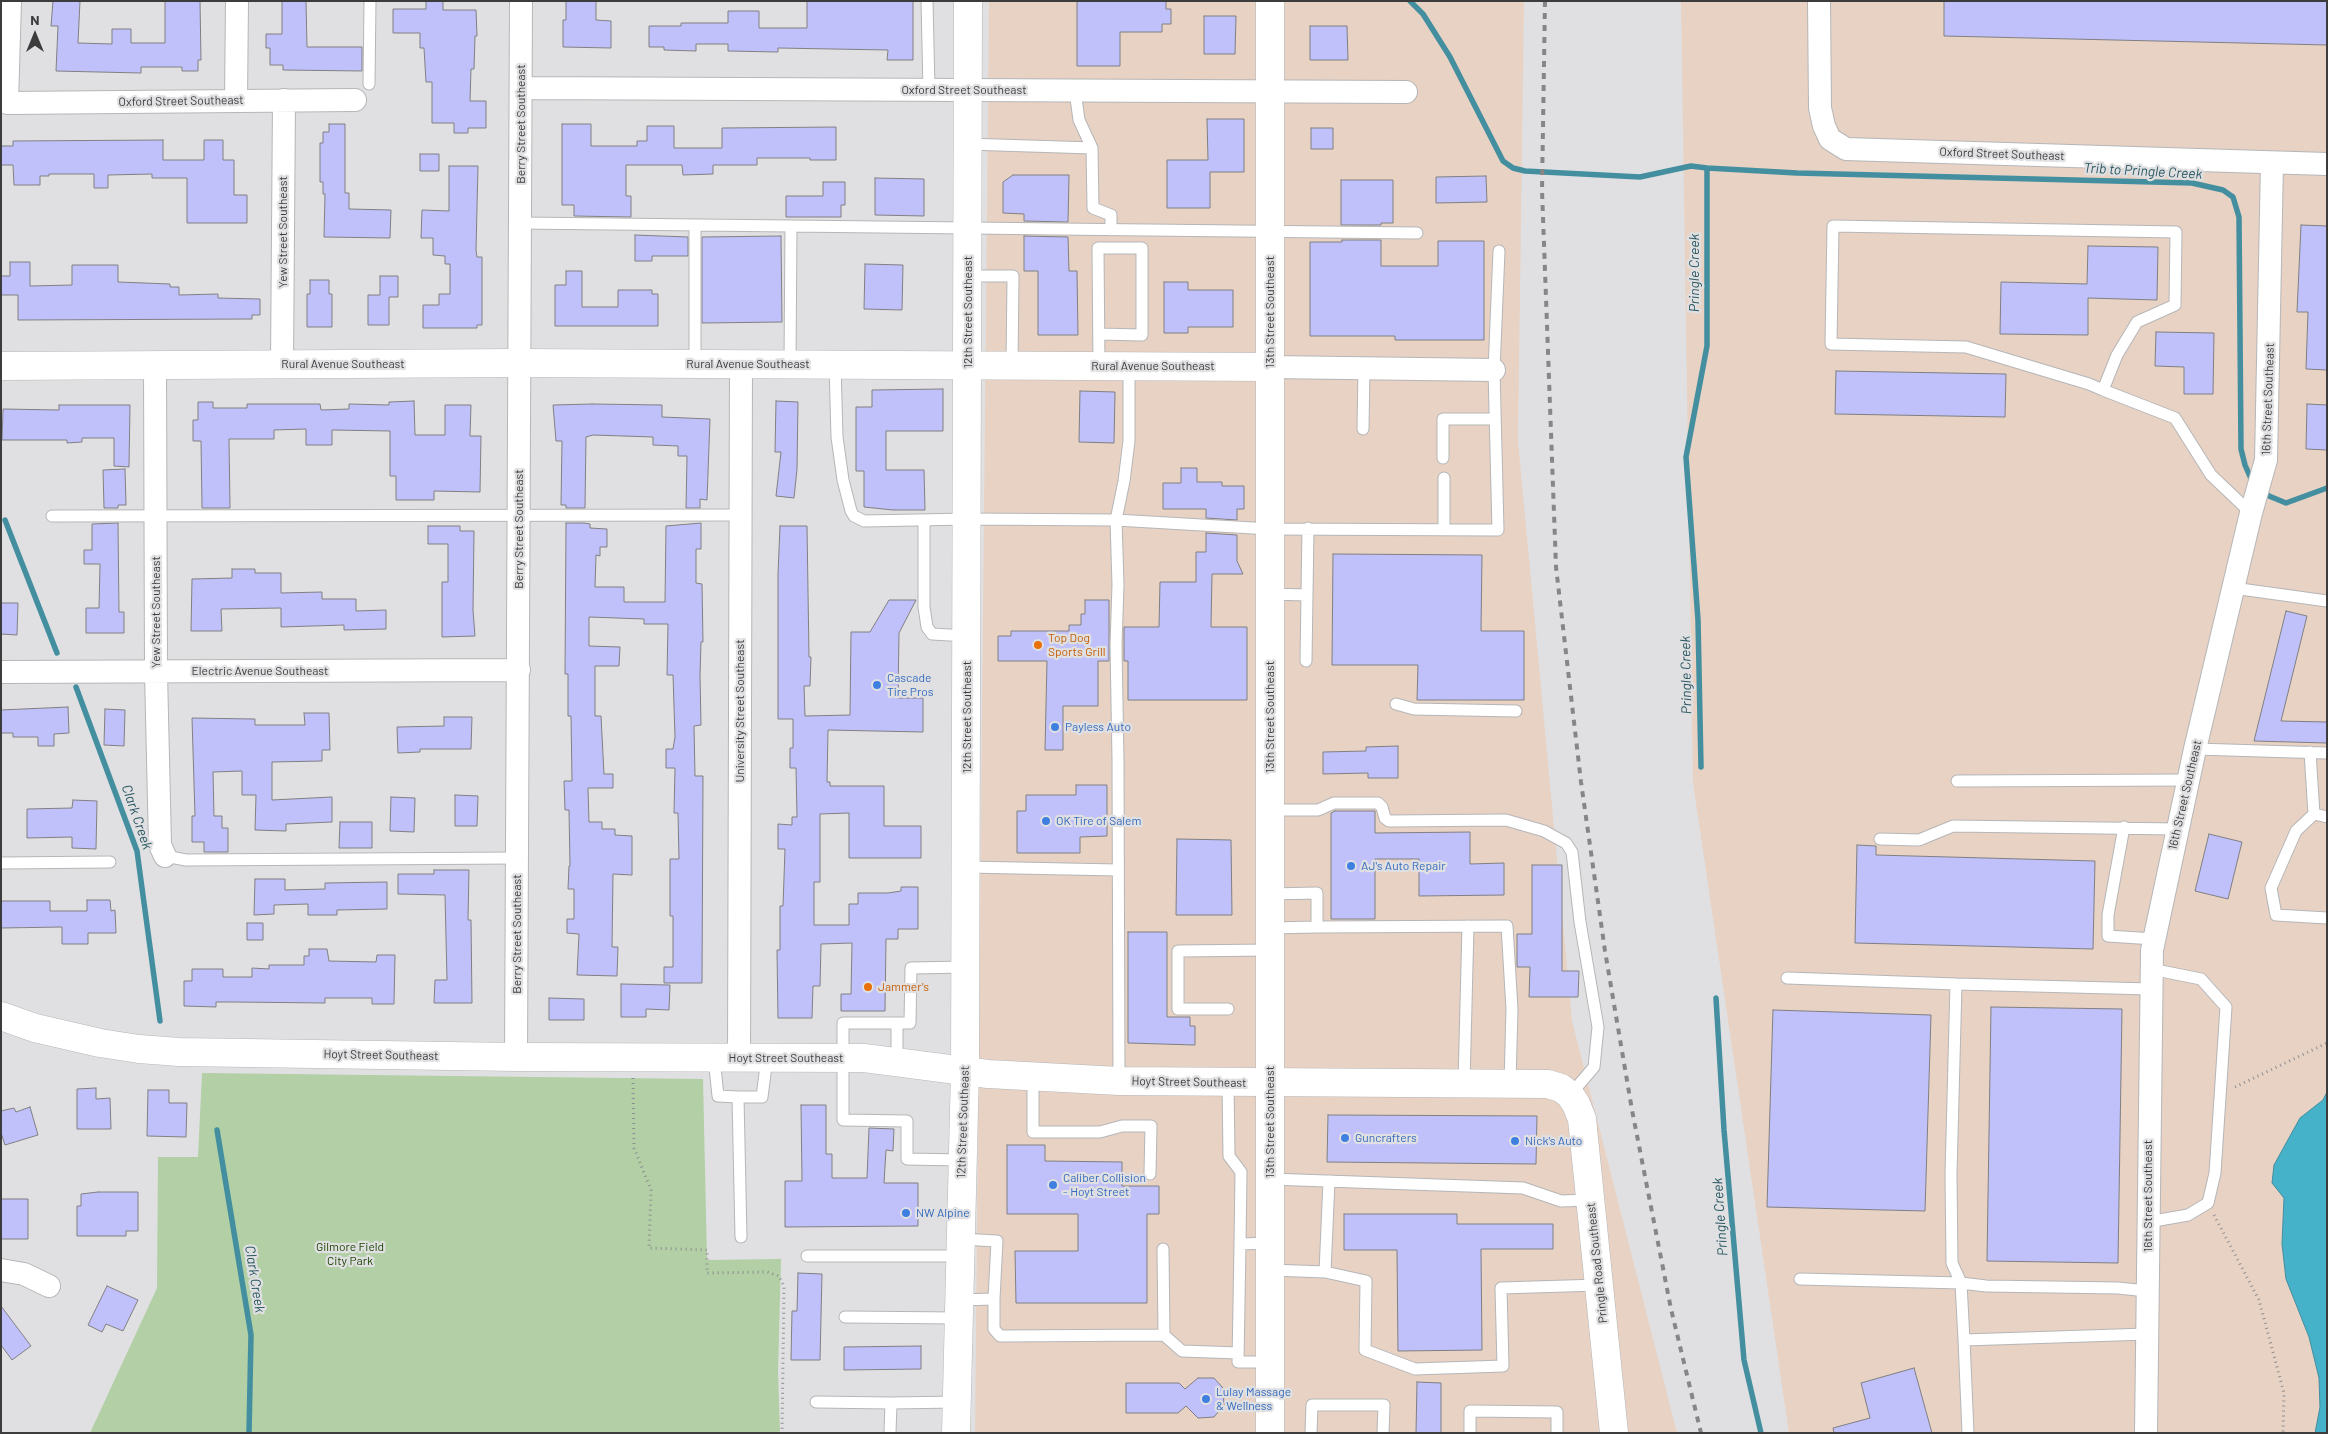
<!DOCTYPE html>
<style>
body{margin:0}
#map{position:relative;width:2328px;height:1434px;overflow:hidden;background:#e0e0e2;font-family:Barlow,sans-serif}
canvas{display:block}
.frame{position:absolute;inset:0;border:2px solid #3c3c3d;pointer-events:none}
.north{position:absolute;left:10px;top:10px;width:50px;height:50px;-webkit-text-stroke:4px #e0e0e2;paint-order:stroke;rotate:0deg;font-size:14px;font-weight:700;line-height:20px;text-align:center;color:#3c3c3d}
.north::after{content:'';display:block;margin:auto;width:18px;height:22px;background:#3c3c3d;clip-path:polygon(50% 0,100% 100%,50% 72%,0 100%)}
</style>
<div id="map">
<canvas width="2328" height="1434"></canvas>
<div class="frame"></div>
<div class="north">N</div>
</div>
<script>
const g = document.querySelector('canvas').getContext('2d');
g.lineJoin = 'round';
function fill(path, color) { g.fillStyle = color; g.fill(path, 'evenodd'); }
const shape = rows => new Path2D(rows.map(r => 'M' + r).join(''));
function stroke(path, color, width, dash) { g.strokeStyle = color; g.lineWidth = width; g.lineCap = dash ? 'butt' : 'round'; g.setLineDash(dash || []); g.stroke(path); }
function write(font, color, halo, rows, align = 'center') {
  g.font = font + ' Barlow,sans-serif'; g.lineWidth = 4.5; g.setLineDash([]); g.textBaseline = 'middle'; g.strokeStyle = halo; g.fillStyle = color; for (const [text, x, y, turn = 0] of rows) {
    g.save(); g.translate(x, y); g.rotate((+turn || 0) * Math.PI / 180); g.textAlign = isNaN(turn) ? turn : align; if (halo) g.strokeText(text, 0, 0); g.fillText(text, 0, 0); g.restore();
  }
}
const industrial = shape([
 [989,1,1524,1,1518,441,1572,1021,1677,1433,975,1433],
 [1681,1,2327,1,2327,1433,1789,1433,1693,783]
]);
const green = shape([
 [202,1073,703,1079,707,1260,781,1259,778,1372,780,1433,90,1433,157,1288,158,1157,198,1157]
]);
const water = shape([
 [2327,1092,2327,1433,2315,1433,2320,1407,2319,1378,2309,1337,2286,1279,2282,1244,2284,1198,2272,1183,2274,1165,2300,1118,2323,1100,2327,1092]
]);
const stream = shape([
 [1410,1,1423,14,1450,57,1503,161,1513,168,1525,171,1640,177,1691,166,1707,168,1707,346,1686,457,1698,620,1701,767],
 [1707,168,1797,173,2192,183,2223,190,2233,197,2239,217,2241,449,2245,465,2252,481],
 [2263,491,2269,496,2286,503,2327,488],
 [5,520,57,653],
 [76,687,137,851,160,1021],
 [1716,998,1724,1130,1744,1360,1761,1433],
 [217,1130,251,1335,249,1433]
]);
const building = shape([
 [53,1,80,1,78,43,112,44,112,29,131,29,131,43,165,43,165,1,200,1,201,60,198,60,198,71,182,71,182,67,141,67,141,73,56,71,58,26,51,26,53,1],
 [282,1,306,1,307,47,362,47,362,71,283,70,283,65,270,65,270,48,266,48,266,34,282,34,282,1],
 [426,1,443,1,443,10,476,10,477,36,475,36,474,69,471,69,470,101,486,101,486,128,468,128,468,133,454,133,454,123,432,123,432,82,426,82,424,48,420,48,420,33,393,33,393,9,426,9,426,1],
 [566,1,596,1,596,20,611,21,611,48,563,47,563,20,566,20,566,1],
 [807,1,913,1,913,60,887,60,888,50,778,48,778,52,728,51,728,44,696,44,696,51,664,50,664,47,649,47,649,26,681,26,681,23,728,23,728,11,759,11,759,28,807,28,807,1],
 [1077,1,1166,1,1166,9,1171,9,1171,24,1162,24,1162,32,1120,32,1120,66,1077,66,1077,1],
 [1944,1,2327,1,2327,45,1944,36,1944,1],
 [1204,16,1236,16,1235,54,1204,54,1204,16],
 [1310,26,1347,26,1348,60,1310,60,1310,26],
 [1207,119,1244,119,1244,172,1210,172,1210,208,1167,208,1167,160,1208,160,1207,119],
 [329,124,345,124,345,193,349,193,349,209,391,210,390,238,324,237,325,194,323,194,323,182,320,182,320,143,323,143,323,132,329,132,329,124],
 [562,124,591,124,591,146,637,146,637,141,647,141,647,126,674,126,674,148,722,148,722,128,836,127,836,160,810,160,810,158,757,158,757,165,713,165,713,174,683,175,682,165,626,165,626,196,631,196,631,217,574,216,574,205,562,205,562,124],
 [1311,128,1333,128,1333,149,1311,149,1311,128],
 [163,140,163,160,204,160,204,140,223,140,223,160,234,160,234,195,247,195,247,223,187,223,187,178,152,178,152,174,108,175,108,188,94,188,94,174,49,174,49,176,40,176,40,185,14,185,13,165,1,165,1,146,13,146,13,141,163,140],
 [420,154,439,154,439,171,420,171,420,154],
 [449,166,478,166,476,250,477,257,482,257,482,325,477,325,477,328,423,328,423,305,439,305,439,294,450,294,450,264,445,264,445,256,433,255,433,238,421,238,422,210,449,211,449,166],
 [1013,175,1069,175,1068,222,1024,221,1024,214,1003,213,1003,182,1013,175],
 [1486,176,1487,202,1436,203,1436,177,1486,176],
 [875,178,924,179,924,216,875,215,875,178],
 [1341,180,1393,180,1393,223,1381,223,1381,225,1341,225,1341,180],
 [823,182,845,182,845,205,841,205,841,217,786,217,786,196,823,196,823,182],
 [2301,225,2327,226,2327,370,2306,369,2308,312,2297,312,2301,225],
 [635,235,688,237,688,256,652,256,652,261,635,261,635,235],
 [781,236,782,322,702,323,702,237,781,236],
 [1024,236,1068,237,1069,271,1077,271,1078,335,1038,335,1038,271,1024,271,1024,236],
 [1342,240,1381,240,1381,266,1438,266,1438,241,1484,241,1484,340,1395,340,1395,336,1310,336,1310,242,1342,242,1342,240],
 [2088,246,2158,247,2157,300,2088,298,2088,335,2000,334,2001,282,2087,284,2088,246],
 [10,262,30,262,30,286,72,285,72,265,118,265,118,282,170,284,170,287,179,287,179,295,218,294,218,298,260,299,260,315,252,315,252,319,18,320,18,295,1,295,1,276,10,276,10,262],
 [865,264,903,265,902,310,864,309,865,264],
 [566,271,582,271,582,307,618,307,618,290,652,290,652,294,658,294,658,326,555,326,555,285,566,285,566,271],
 [380,276,398,276,398,297,389,297,389,325,368,325,368,295,380,295,380,276],
 [310,280,329,280,329,294,332,294,332,327,307,327,307,294,310,294,310,280],
 [1164,282,1188,282,1188,290,1233,290,1233,327,1188,327,1188,333,1164,333,1164,282],
 [2156,332,2214,333,2213,394,2184,394,2184,367,2155,366,2156,332],
 [1836,371,2006,374,2005,417,1835,414,1836,371],
 [943,389,943,431,886,431,886,470,924,470,925,510,893,510,864,507,864,471,856,471,856,407,872,407,872,390,943,389],
 [1080,391,1115,392,1114,443,1079,442,1080,391],
 [414,401,415,435,445,435,445,405,471,405,470,436,481,436,480,492,434,491,434,500,396,500,396,476,390,476,390,431,332,430,332,445,306,445,306,429,274,430,274,439,229,439,230,508,202,508,201,441,193,441,193,420,198,420,198,402,213,402,213,408,247,408,247,404,320,404,321,410,349,409,349,404,389,405,389,402,414,401],
 [776,401,798,402,797,469,794,498,776,496,781,452,775,452,776,401],
 [592,404,662,405,662,417,710,419,707,500,700,499,700,508,686,508,687,456,678,456,678,446,653,445,653,437,593,435,586,437,585,508,566,508,566,505,561,505,562,441,556,441,553,405,592,404],
 [2307,404,2327,405,2327,450,2306,449,2307,404],
 [59,405,130,405,129,467,114,466,114,438,82,438,82,442,67,443,67,440,2,440,3,409,59,410,59,405],
 [1181,468,1197,468,1197,482,1222,482,1222,486,1244,486,1244,509,1237,509,1237,520,1206,518,1206,509,1163,509,1163,483,1181,483,1181,468],
 [125,469,126,505,118,505,118,508,104,508,103,470,125,469],
 [118,523,119,612,124,612,124,633,86,633,86,608,99,608,100,564,84,564,84,550,92,550,92,524,118,523],
 [566,523,584,523,590,524,590,528,607,529,607,547,600,547,600,556,596,555,595,587,624,587,624,602,665,602,666,526,701,523,701,549,696,549,696,583,702,584,703,642,701,642,700,675,701,725,694,726,695,776,703,776,702,983,664,983,664,967,673,967,673,916,670,916,670,859,679,859,678,813,674,813,675,768,666,768,666,749,673,749,675,737,673,675,667,675,668,624,644,624,644,619,589,617,589,646,620,647,619,666,595,666,595,716,601,716,604,774,613,774,613,788,588,788,589,822,602,822,602,829,615,829,615,835,632,836,632,875,613,874,612,947,618,947,617,976,577,975,579,934,567,933,567,919,574,919,574,889,568,889,569,866,570,866,569,810,565,810,564,781,572,781,571,716,568,716,568,674,565,674,566,523],
 [428,526,460,526,460,531,474,531,473,610,475,636,442,637,442,582,448,582,448,544,428,544,428,526],
 [780,526,807,526,809,657,811,657,810,686,804,686,805,716,850,715,851,632,870,632,889,600,916,600,899,633,898,698,923,698,923,732,828,730,827,782,830,782,830,786,884,786,884,826,921,826,921,858,849,858,849,813,820,814,820,882,814,882,814,925,849,925,849,904,858,904,858,893,888,893,901,891,901,887,918,887,918,929,898,929,898,939,886,939,885,1011,841,1011,841,994,851,994,852,943,821,944,820,986,813,986,812,1018,778,1018,777,950,780,950,780,906,783,906,785,849,778,849,778,824,792,825,792,817,797,817,796,768,790,768,790,748,793,748,793,719,778,719,778,574,780,526],
 [1206,533,1237,535,1237,561,1243,574,1212,574,1211,627,1247,627,1247,700,1128,700,1128,661,1124,661,1124,627,1159,627,1160,582,1196,582,1196,552,1206,552,1206,533],
 [1333,554,1482,555,1481,631,1524,631,1524,700,1417,700,1418,665,1332,665,1333,554],
 [232,569,255,569,255,573,281,573,281,593,322,592,322,599,356,599,356,611,386,610,386,629,344,630,344,625,281,627,281,608,221,609,222,631,191,631,192,579,232,578,232,569],
 [1085,600,1109,600,1109,661,1098,661,1098,706,1063,706,1063,750,1045,750,1047,661,998,661,998,636,1011,636,1011,631,1069,631,1069,625,1081,625,1081,614,1085,614,1085,600],
 [1,603,18,603,17,635,1,634,1,603],
 [2286,611,2307,616,2281,721,2327,722,2327,743,2254,741,2286,611],
 [68,707,69,733,54,734,54,746,38,746,38,737,13,737,13,733,1,733,1,710,68,707],
 [105,709,125,710,124,746,104,745,105,709],
 [304,713,329,713,330,750,322,750,322,761,272,762,272,800,332,797,332,822,286,824,286,831,255,830,256,795,242,795,242,771,213,772,214,816,222,816,222,828,228,828,228,852,204,852,204,842,192,842,192,816,195,816,192,718,255,719,255,725,305,725,304,713],
 [444,717,472,717,471,749,420,749,420,752,398,753,397,727,444,726,444,717],
 [1398,746,1398,778,1368,778,1368,773,1323,774,1323,752,1366,751,1366,747,1398,746],
 [1076,785,1107,785,1107,836,1080,837,1080,853,1017,853,1017,811,1026,811,1026,795,1076,795,1076,785],
 [455,795,478,796,477,826,455,826,455,795],
 [391,797,415,798,414,832,390,831,391,797],
 [73,800,97,801,96,849,72,848,72,837,27,838,27,809,72,808,73,800],
 [1335,811,1375,811,1375,833,1470,832,1470,864,1504,863,1504,895,1419,896,1419,859,1375,859,1375,919,1331,919,1331,813,1335,811],
 [340,822,372,822,372,848,339,848,340,822],
 [2209,834,2242,842,2228,899,2195,891,2209,834],
 [1177,839,1231,840,1232,915,1176,915,1177,839],
 [1857,845,1876,846,1876,855,2095,861,2093,949,1855,943,1857,845],
 [1532,865,1562,865,1562,971,1579,971,1578,997,1529,997,1530,967,1517,967,1517,934,1532,934,1532,865],
 [434,870,469,870,468,920,471,920,472,1003,434,1003,435,980,447,980,445,895,398,894,398,874,434,874,434,870],
 [255,879,285,879,285,890,325,889,325,883,387,882,387,909,337,910,337,915,308,915,308,904,274,905,274,914,254,915,255,879],
 [87,900,110,900,111,911,115,910,116,933,88,933,88,944,62,944,62,927,1,928,1,901,50,901,50,911,87,911,87,900],
 [247,923,263,923,263,940,247,940,247,923],
 [1128,932,1167,932,1167,1017,1190,1017,1190,1026,1195,1026,1195,1045,1128,1043,1128,932],
 [309,949,327,949,329,961,376,962,377,955,395,955,394,1004,372,1004,372,998,325,998,325,1003,234,1002,216,1002,216,1007,184,1006,184,981,192,981,192,969,223,969,223,977,252,977,252,968,269,969,269,965,304,965,304,956,309,956,309,949],
 [621,984,670,985,669,1010,646,1009,646,1017,621,1017,621,984],
 [549,998,584,999,584,1020,549,1020,549,998],
 [1991,1007,2122,1009,2118,1263,1987,1261,1991,1007],
 [1773,1010,1931,1015,1925,1211,1767,1207,1773,1010],
 [96,1088,96,1099,110,1098,111,1129,77,1129,77,1089,96,1088],
 [148,1090,169,1090,169,1103,187,1103,186,1137,147,1136,148,1090],
 [801,1105,826,1105,826,1154,832,1154,832,1178,867,1178,869,1128,894,1129,893,1151,886,1150,884,1183,918,1183,918,1226,785,1227,785,1181,802,1181,801,1105],
 [30,1107,38,1135,5,1145,1,1133,1,1111,14,1108,16,1112,30,1107],
 [1328,1115,1537,1116,1536,1164,1327,1162,1328,1115],
 [1007,1145,1045,1145,1045,1161,1122,1162,1122,1186,1159,1186,1159,1214,1147,1214,1147,1303,1016,1303,1015,1251,1078,1251,1078,1214,1007,1214,1007,1145],
 [98,1192,138,1192,138,1231,126,1231,126,1236,77,1236,77,1206,81,1206,81,1194,98,1192],
 [1,1199,28,1199,28,1239,1,1239,1,1199],
 [1344,1214,1457,1214,1457,1224,1553,1224,1553,1249,1481,1249,1482,1350,1398,1351,1397,1250,1344,1250,1344,1214],
 [798,1273,822,1274,820,1360,791,1360,792,1311,797,1311,798,1273],
 [107,1286,138,1300,123,1331,106,1324,102,1332,88,1325,107,1286],
 [1,1306,31,1346,12,1360,1,1345,1,1306],
 [921,1346,921,1369,844,1370,844,1347,921,1346],
 [1914,1368,1932,1433,1834,1433,1833,1428,1870,1418,1861,1383,1914,1368],
 [1198,1378,1214,1378,1223,1388,1224,1405,1214,1417,1198,1418,1186,1406,1178,1413,1126,1413,1126,1383,1179,1383,1185,1389,1198,1378],
 [1417,1382,1441,1383,1441,1433,1416,1433,1417,1382]
]);
const path = shape([
 [633,1078,634,1148,651,1190,649,1248,707,1250,707,1273,767,1272,779,1276,784,1286,782,1433],
 [2235,1087,2327,1043],
 [2214,1215,2259,1300,2284,1393,2283,1433]
]);
const service = shape([
 [927,1,929,90],
 [369,84,370,1],
 [1075,91,1079,120,1092,148,1093,208,1111,215,1111,230],
 [967,144,1092,148],
 [521,223,1417,233],
 [695,226,695,364],
 [968,276,1013,276,1012,366],
 [1099,334,1142,335,1142,248,1098,248,1099,366],
 [790,364,791,226],
 [835,365,837,437,843,480,851,511,854,516,864,521,968,519,1116,520,1270,529,1498,530,1494,370,1499,251],
 [2103,390,2117,355,2137,322,2175,305,2176,232,1833,226,1831,344,1966,347,2089,384,2103,390,2175,418,2211,475,2251,513],
 [1363,429,1364,369],
 [1443,458,1443,419,1495,419],
 [1444,478,1444,529],
 [52,516,741,515],
 [924,520,924,607,927,627,932,634,967,636],
 [2233,588,2327,601],
 [1270,594,1307,595],
 [1306,661,1308,528],
 [1396,704,1414,709,1516,711],
 [2195,749,2327,753],
 [2310,752,2314,814],
 [1957,781,2188,780],
 [1270,810,1318,810,1334,803,1378,803,1382,807,1385,818,1389,821,1506,820,1544,831,1566,843,1572,852,1580,922,1598,1027,1594,1067,1570,1095],
 [2314,814,2296,831,2271,888,2276,915,2327,918],
 [2314,814,2327,817],
 [2124,827,2108,915,2108,936,2154,939],
 [1880,839,1919,840,1953,826,2177,829],
 [165,856,186,860,518,858],
 [1,863,110,862],
 [966,867,1118,870],
 [1270,894,1317,893,1317,927,1270,928],
 [1317,927,1507,926,1512,1009,1510,1083],
 [1787,978,1956,984],
 [1228,1009,1178,1009,1178,951,1270,950],
 [897,1023,897,1061],
 [714,1058,718,1096,738,1097,762,1097,767,1058],
 [1033,1077,1033,1132,1100,1132,1122,1126,1151,1126,1150,1174],
 [1119,1081,1118,760,1116,645,1118,585,1116,520,1124,481,1129,441,1129,366],
 [1228,1083,1229,1156,1241,1172,1240,1244,1270,1243],
 [1464,1083,1468,926],
 [738,1097,741,1237],
 [962,1160,907,1159,907,1121,843,1120,843,1023,910,1023,911,968,965,967],
 [1270,1179,1523,1188,1561,1201,1590,1200],
 [2148,1222,2188,1215,2208,1203,2215,1173,2226,1007,2201,979,2151,969],
 [1240,1244,1238,1362,1270,1362],
 [1163,1249,1164,1335,1182,1351,1238,1353],
 [807,1256,960,1256],
 [1270,1270,1325,1272,1329,1181],
 [1325,1272,1366,1281,1365,1350,1415,1369,1503,1366,1501,1288,1599,1285],
 [1800,1279,1961,1283,1964,1340,2147,1334],
 [2147,1291,2118,1288,1986,1286,1961,1283,1952,1263,1951,1174,1956,984,2150,989],
 [994,1299,994,1329,1000,1336,1164,1335],
 [959,1300,994,1299,997,1241,960,1239],
 [845,1317,958,1318],
 [1964,1340,1968,1433],
 [816,1402,891,1403],
 [890,1433,891,1403,957,1402],
 [1311,1433,1312,1405,1384,1405,1383,1433],
 [1470,1433,1470,1411,1557,1412,1557,1433]
]);
const minor = shape([
 [10,1,7,103,355,100],
 [1819,1,1820,108,1824,126,1830,139,1846,149,2327,164],
 [522,88,1406,92],
 [236,101,237,1],
 [282,364,284,100],
 [155,365,156,672,160,845,165,856],
 [1270,367,1494,370],
 [1,672,519,670],
 [516,1057,521,1],
 [739,1058,741,364],
 [1,1270,24,1274,49,1286],
 [2146,1433,2152,950,2195,749,2251,513,2266,460,2272,163]
]);
const tertiary = shape([
 [1,366,519,363,1270,367],
 [1,1016,35,1028,100,1043,139,1049,179,1052,516,1057,864,1058,988,1074,1119,1081,1548,1084,1561,1088,1570,1095,1576,1104,1582,1119,1614,1433]
]);
const secondary = shape([
 [956,1433,965,1071,968,1],
 [1270,1433,1270,1]
]);
const rail = shape([
 [1545,1,1542,190,1556,567,1581,782,1605,951,1632,1110,1671,1309,1701,1433]
]);
const markers = [
 [1038,645,5,"#e8710a"],
 [877,685,5,"#3f7fe0"],
 [1055,727,5,"#3f7fe0"],
 [1046,821,5,"#3f7fe0"],
 [1351,866,5,"#3f7fe0"],
 [868,987,5,"#e8710a"],
 [1345,1138,5,"#3f7fe0"],
 [1515,1141,5,"#3f7fe0"],
 [1053,1185,5,"#3f7fe0"],
 [906,1213,5,"#3f7fe0"],
 [1206,1399,5,"#3f7fe0"]
];
const streetNames = [
 ["Oxford Street Southeast",964,90],
 ["Oxford Street Southeast",181,101,-1],
 ["Berry Street Southeast",521,124,-90],
 ["Oxford Street Southeast",2002,154,2],
 ["Yew Street Southeast",283,232,-90],
 ["12th Street Southeast",968,312,-90],
 ["13th Street Southeast",1270,312,-90],
 ["Rural Avenue Southeast",343,364],
 ["Rural Avenue Southeast",748,364],
 ["Rural Avenue Southeast",1153,366],
 ["16th Street Southeast",2268,399,-88],
 ["Berry Street Southeast",519,529,-90],
 ["Yew Street Southeast",156,612,-90],
 ["Electric Avenue Southeast",260,671],
 ["University Street Southeast",740,711,-90],
 ["12th Street Southeast",967,717,-90],
 ["13th Street Southeast",1270,717,-90],
 ["16th Street Southeast",2185,795,-77],
 ["Berry Street Southeast",517,934,-90],
 ["Hoyt Street Southeast",381,1055,1],
 ["Hoyt Street Southeast",786,1058],
 ["Hoyt Street Southeast",1189,1082,1],
 ["12th Street Southeast",963,1122,-88],
 ["13th Street Southeast",1270,1122,-90],
 ["16th Street Southeast",2148,1196,-90],
 ["Pringle Road Southeast",1597,1263,-96]
];
const foodNames = [
 ["Top Dog",1048,638],
 ["Sports Grill",1048,652],
 ["Jammer's",878,987]
];
const shopNames = [
 ["Cascade",887,678],
 ["Tire Pros",887,692],
 ["Payless Auto",1065,727],
 ["OK Tire of Salem",1056,821],
 ["AJ's Auto Repair",1361,866],
 ["Guncrafters",1355,1138],
 ["Nick's Auto",1525,1141],
 ["Caliber Collision",1063,1178],
 ["- Hoyt Street",1063,1192],
 ["NW Alpine",916,1213],
 ["Lulay Massage",1216,1392],
 ["& Wellness",1216,1406]
];
const parkNames = [
 ["Gilmore Field",350,1247],
 ["City Park",350,1261]
];
const waterNames = [
 ["Trib to Pringle Creek",2143,171,3],
 ["Pringle Creek",1694,273,-90],
 ["Pringle Creek",1686,675,-91],
 ["Clark Creek",137,817,71],
 ["Pringle Creek",1720,1217,-94],
 ["Clark Creek",255,1279,81]
];
fill(industrial, '#e7d2c4');
fill(green, '#b2cfa5');
fill(water, '#46b2ca');
stroke(water, '#438fa0', 1);
stroke(stream, '#438fa0', 5.5);
fill(building, '#c0c0fb');
stroke(building, '#808082', 1);
stroke(service, '#b6b6b8', 13);
stroke(minor, '#b6b6b8', 24);
stroke(tertiary, '#b6b6b8', 29);
stroke(secondary, '#b6b6b8', 29);
stroke(path, '#8f8f91', 3, [1, 4]);
stroke(service, '#fff', 11);
stroke(minor, '#fff', 22);
stroke(tertiary, '#fff', 28);
stroke(secondary, '#fff', 28);
stroke(rail, '#868687', 4, [6, 6]);
for (const [x, y, r, color] of markers) { const dot = new Path2D(); dot.arc(x, y, r, 0, 2 * Math.PI); g.fillStyle = color; g.fill(dot); stroke(dot, '#e0e0e2', 2); }
write('12px', '#3c3c3d', '#e0e0e2', streetNames);
write('12px', '#c56008', '#e0e0e2', foodNames, 'left');
write('12px', '#366cbe', '#e0e0e2', shopNames, 'left');
write('12px', '#1c4500', '#e0e0e2', parkNames);
write('italic 14px', '#2a5862', '#e0e0e2', waterNames);
</script>
